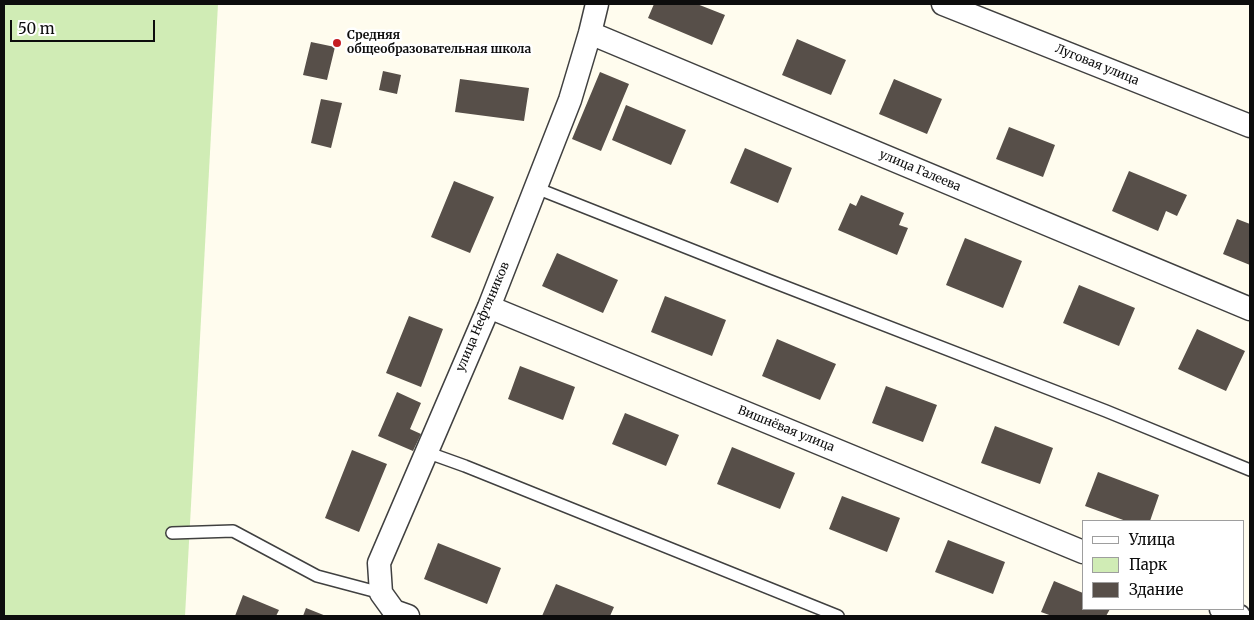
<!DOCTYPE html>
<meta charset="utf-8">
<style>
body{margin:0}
#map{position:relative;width:1254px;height:620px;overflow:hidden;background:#fffcee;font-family:Merriweather,serif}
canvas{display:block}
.frame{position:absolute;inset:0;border:5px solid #0d0d0d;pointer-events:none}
.legend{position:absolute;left:1082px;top:520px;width:162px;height:90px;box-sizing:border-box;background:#fff;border:1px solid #9e9e9e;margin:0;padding:6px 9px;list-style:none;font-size:15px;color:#0d0d0d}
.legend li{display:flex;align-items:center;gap:10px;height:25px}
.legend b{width:25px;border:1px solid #9e9e9e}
.scale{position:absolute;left:10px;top:20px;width:145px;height:22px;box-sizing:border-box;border:2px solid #0d0d0d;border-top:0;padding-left:6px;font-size:15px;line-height:18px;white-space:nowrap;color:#0d0d0d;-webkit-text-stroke:4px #fff;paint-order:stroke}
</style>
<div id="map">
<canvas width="1254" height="620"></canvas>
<div class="frame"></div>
<ul class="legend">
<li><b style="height:6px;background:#fff"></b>Улица</li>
<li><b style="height:14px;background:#d0ecb5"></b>Парк</li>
<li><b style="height:14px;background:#574f49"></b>Здание</li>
</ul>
<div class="scale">50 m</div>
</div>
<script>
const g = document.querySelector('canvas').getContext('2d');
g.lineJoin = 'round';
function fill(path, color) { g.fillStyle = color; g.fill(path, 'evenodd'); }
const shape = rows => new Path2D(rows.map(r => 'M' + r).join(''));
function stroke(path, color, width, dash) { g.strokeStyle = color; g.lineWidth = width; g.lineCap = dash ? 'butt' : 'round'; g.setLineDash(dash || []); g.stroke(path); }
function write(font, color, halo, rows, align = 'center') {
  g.font = font + ' Merriweather,serif'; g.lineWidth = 5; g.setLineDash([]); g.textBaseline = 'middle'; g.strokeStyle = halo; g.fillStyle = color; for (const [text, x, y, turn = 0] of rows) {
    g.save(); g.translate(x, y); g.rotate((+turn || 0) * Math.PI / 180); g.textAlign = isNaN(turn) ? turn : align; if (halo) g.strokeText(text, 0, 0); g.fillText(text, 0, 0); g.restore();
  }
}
const green = shape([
 [4,4,218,4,185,616,4,616]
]);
const building = shape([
 [654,4,697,4,725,15,712,45,648,18],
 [797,39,846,60,831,95,782,75],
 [311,42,335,47,327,80,303,75],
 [383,71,401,75,397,94,379,90],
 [600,72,629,84,601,151,572,139],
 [460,79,529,88,524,121,455,112],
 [894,79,942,99,927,134,879,114],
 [321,99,342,103,331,148,311,143],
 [626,105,686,130,671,165,612,140],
 [1009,127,1055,145,1043,177,996,159],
 [745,148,792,168,778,203,730,183],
 [1129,171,1187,195,1177,216,1166,211,1158,231,1112,211],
 [454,181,494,197,470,253,431,237],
 [861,195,904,213,899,225,908,228,897,255,838,230,850,203,856,206],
 [1237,219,1250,224,1250,265,1223,254],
 [965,238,1022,261,1003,308,946,285],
 [557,253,618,280,603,313,542,286],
 [1079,285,1135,308,1119,346,1063,323],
 [665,296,726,320,712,356,651,332],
 [409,316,443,329,421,387,386,373],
 [1197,329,1245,351,1226,391,1178,369],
 [777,339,836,364,820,400,762,376],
 [520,366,575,387,563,420,508,399],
 [886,386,937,405,923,442,872,423],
 [397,392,421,403,410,429,421,434,413,451,378,436],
 [625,413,679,435,666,466,612,444],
 [995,426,1053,448,1040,484,981,463],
 [732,447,795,473,780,509,717,484],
 [352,450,387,464,359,532,325,518],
 [1098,472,1159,495,1150,521,1126,521,1085,506],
 [842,496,900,518,887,552,829,529],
 [948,540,1005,562,993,594,935,572],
 [438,543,501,568,487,604,424,579],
 [1054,581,1083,593,1083,609,1110,609,1106,616,1052,616,1041,612],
 [556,584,614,607,610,616,542,616],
 [243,595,279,610,276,616,235,616],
 [306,608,326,616,303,616]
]);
const service = shape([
 [536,188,768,280,1106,411,1250,470],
 [426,452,465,466,838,616],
 [172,533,233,531,317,576,381,593]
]);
const minor = shape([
 [943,4,1250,126],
 [590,33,1250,309],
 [489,307,1083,552],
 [1221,609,1239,616],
 [408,616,394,611,381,593,379,563,489,307,570,100,590,33,597,4]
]);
const markers = [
 [337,43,5,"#c51d22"]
];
const poiNames = [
 ["Cредняя",347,36],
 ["общеобразовательная школа",347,50]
];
const streetNames = [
 ["Луговая улица",1097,65,22],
 ["улица Галеева",920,171,23],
 ["улица Нефтяников",483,317,-67],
 ["Вишнёвая улица",786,429,22]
];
fill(green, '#d0ecb5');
fill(building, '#574f49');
stroke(service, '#404040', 14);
stroke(minor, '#404040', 25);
stroke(service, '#fff', 11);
stroke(minor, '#fff', 22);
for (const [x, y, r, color] of markers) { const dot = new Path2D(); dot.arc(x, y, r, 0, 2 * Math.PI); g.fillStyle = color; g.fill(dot); stroke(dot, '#fff', 2); }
write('bold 12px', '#0d0d0d', '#fff', poiNames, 'left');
write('12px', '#0d0d0d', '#fff', streetNames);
</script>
